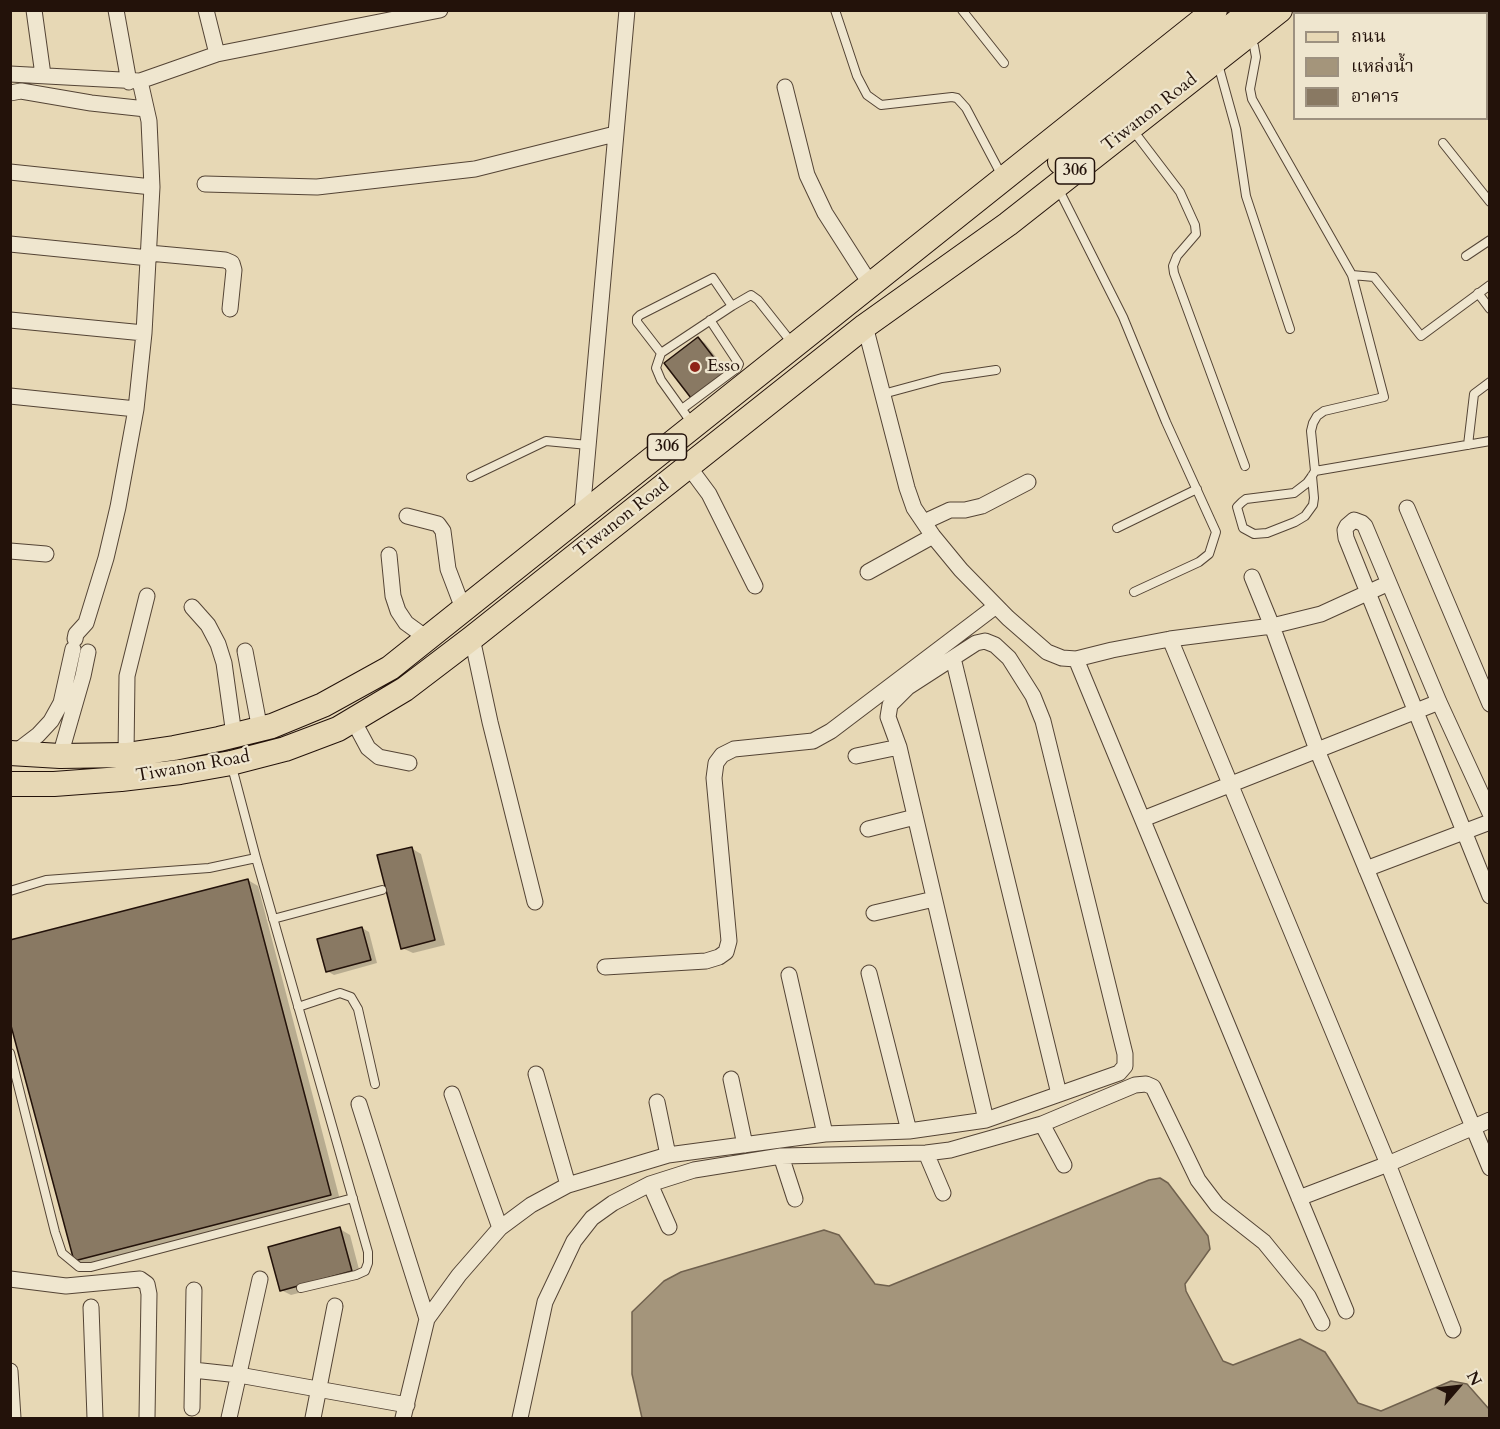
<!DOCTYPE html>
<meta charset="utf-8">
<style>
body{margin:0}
#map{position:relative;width:1500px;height:1429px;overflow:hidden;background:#e7d8b5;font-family:Cardo,"Noto Serif Thai",serif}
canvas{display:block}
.frame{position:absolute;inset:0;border:12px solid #23120a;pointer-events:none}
.legend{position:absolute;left:1293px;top:12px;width:195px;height:108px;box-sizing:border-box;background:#efe6cf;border:2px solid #9d9180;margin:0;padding:8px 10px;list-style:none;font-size:18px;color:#23120a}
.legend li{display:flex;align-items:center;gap:12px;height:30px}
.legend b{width:30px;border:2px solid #9d9180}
.north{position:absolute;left:1428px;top:1357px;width:60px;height:60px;-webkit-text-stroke:4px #efe6cf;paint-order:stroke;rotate:62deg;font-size:16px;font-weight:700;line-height:24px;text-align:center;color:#23120a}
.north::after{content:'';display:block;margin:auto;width:21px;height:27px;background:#23120a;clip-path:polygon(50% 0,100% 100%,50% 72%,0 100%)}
</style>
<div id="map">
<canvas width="1500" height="1429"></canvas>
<div class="frame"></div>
<ul class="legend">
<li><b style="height:8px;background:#e7d8b5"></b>ถนน</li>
<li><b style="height:16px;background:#a4957b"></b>แหล่งน้ำ</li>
<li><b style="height:16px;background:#897963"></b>อาคาร</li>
</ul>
<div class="north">N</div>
</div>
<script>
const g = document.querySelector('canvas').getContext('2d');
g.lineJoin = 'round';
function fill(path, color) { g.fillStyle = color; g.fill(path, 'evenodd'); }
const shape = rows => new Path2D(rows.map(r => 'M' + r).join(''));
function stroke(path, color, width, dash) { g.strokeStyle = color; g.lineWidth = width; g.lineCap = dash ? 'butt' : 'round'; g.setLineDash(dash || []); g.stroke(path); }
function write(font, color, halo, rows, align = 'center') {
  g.font = font + ' Cardo,serif'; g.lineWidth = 4.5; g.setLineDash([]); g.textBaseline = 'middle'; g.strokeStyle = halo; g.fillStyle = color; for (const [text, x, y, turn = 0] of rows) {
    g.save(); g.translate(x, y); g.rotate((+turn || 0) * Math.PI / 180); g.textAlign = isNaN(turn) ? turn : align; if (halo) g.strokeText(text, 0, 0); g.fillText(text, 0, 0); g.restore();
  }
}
const water = shape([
 [1160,1178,1168,1183,1208,1236,1210,1249,1185,1284,1186,1291,1223,1361,1233,1365,1300,1339,1325,1352,1358,1403,1381,1411,1451,1381,1467,1384,1489,1409,1489,1418,642,1418,632,1374,632,1312,664,1281,681,1272,824,1230,839,1235,875,1284,889,1286,1149,1180,1160,1178]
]);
const shadow = shape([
 [698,338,705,343,731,376,700,401,693,397],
 [411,848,421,854,445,945,413,953,402,948],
 [248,880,258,886,340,1200,85,1266,75,1260],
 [362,928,369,932,377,963,334,975,327,971],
 [340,1229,350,1235,361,1277,291,1295,281,1290]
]);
const building = shape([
 [698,337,725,372,691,398,664,363,698,337],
 [412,847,435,940,401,949,377,855,412,847],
 [248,879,331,1195,74,1261,10,1022,10,940,248,879],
 [362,927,371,960,326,972,317,939,362,927],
 [340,1227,352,1271,280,1291,268,1247,340,1227]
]);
const service = shape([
 [835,10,857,76,867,95,881,105,952,97,957,98,966,108,1002,176],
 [962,10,1004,63],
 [1248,38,1254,46,1256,57,1250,89,1252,99,1352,275,1384,397,1324,411,1317,416,1313,423,1311,431,1315,471,1312,476,1307,483,1294,493,1246,499,1242,502,1237,507,1243,528,1254,534,1267,533,1295,522,1305,516,1313,505,1314,498,1312,476],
 [1218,64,1236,129,1246,196,1290,329],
 [1132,129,1180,192,1195,225,1196,234,1177,256,1173,266,1174,273,1245,466],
 [1443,143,1490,202],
 [1059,190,1123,317,1166,422,1216,532,1209,554,1199,562,1134,592],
 [1466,256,1490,240],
 [1352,275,1374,277,1421,336,1490,285],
 [1478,293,1490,309],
 [661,353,637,322,637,318,640,315,713,278,732,306],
 [883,394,942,378,996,370],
 [682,409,737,368,739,364,710,320],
 [691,422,661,380,656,368,661,353,732,306,751,295,758,300,792,343],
 [1468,445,1474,394,1490,382],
 [1315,471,1490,441],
 [471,477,546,441,588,445],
 [1117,528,1197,489],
 [232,767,256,858,368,1252,368,1263,365,1271,356,1275,301,1288],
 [10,891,46,880,209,868,256,858],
 [273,919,382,890],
 [298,1007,340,993,351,997,358,1009,375,1084],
 [10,1053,55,1232,62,1253,79,1267,91,1267,353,1198]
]);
const minor = shape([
 [34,10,43,75],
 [116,10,129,82],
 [206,10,217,54],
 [10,74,140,81,217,54,440,10],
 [785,87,807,175,825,213,871,285],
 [10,93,21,91,91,103,146,109],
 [10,172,152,187],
 [205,184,317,187,475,169,615,134],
 [10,244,149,258],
 [149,253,225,260,232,263,234,270,230,309],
 [10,320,144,333],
 [865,326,907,488,914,508,933,536,961,570,1008,618,1047,652,1062,658,1076,659,1112,650,1170,639,1272,626,1321,614,1389,583],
 [10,396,136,409],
 [689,467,709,494,755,586],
 [1407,508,1490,704],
 [582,514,627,10],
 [407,516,438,524,443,531,448,569,464,611],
 [924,522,950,510,965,510,982,506,1028,482],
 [10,551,46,554],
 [389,555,393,596,398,611,406,623,428,639],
 [868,572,933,536],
 [1252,577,1272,626,1317,750,1490,1168],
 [192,607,208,625,218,644,224,663,234,735],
 [472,638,490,722,535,902],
 [75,639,76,634,86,623,106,558,118,507,136,409,144,333,152,187,149,121,140,81],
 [1170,639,1388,1164,1453,1330],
 [245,651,260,730],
 [953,658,1059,1094],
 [1076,659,1346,1311],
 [353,720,368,748,379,757,409,763],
 [13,754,38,735,51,721,61,703,73,649],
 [126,755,127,676,147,596],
 [60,756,83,676,88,652],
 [856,756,899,747],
 [1490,813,1439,702,1365,526,1362,523,1354,520,1347,526,1345,530,1346,538,1490,896],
 [1143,819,1439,702],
 [868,829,915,817],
 [1366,869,1490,822],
 [874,913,934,899],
 [605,967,706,961,719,957,726,952,729,941,714,778,716,763,722,755,734,749,813,741,831,731,996,606],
 [869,973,909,1131],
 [789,975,825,1134],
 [536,1074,568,1185],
 [731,1079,745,1145],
 [452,1094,500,1228],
 [657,1102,668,1155],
 [359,1104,427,1319],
 [1042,1124,1064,1165],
 [926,1153,943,1193],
 [781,1156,795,1199],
 [650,1184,669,1227],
 [1299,1198,1388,1164,1490,1120],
 [10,1279,66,1286,140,1279,147,1284,149,1294,147,1418],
 [91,1307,95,1418],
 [193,1370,239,1375,407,1405],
 [10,1371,13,1418],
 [192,1408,194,1290],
 [229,1418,260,1279],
 [313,1418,335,1306],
 [403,1418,427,1319,459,1275,500,1228,531,1205,568,1185,668,1155,825,1134,909,1131,986,1120,1119,1073,1125,1066,1125,1054,1043,721,1033,696,1009,658,995,645,985,641,976,643,908,687,890,705,888,717,899,747,986,1120],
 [520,1418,545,1302,574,1241,592,1218,613,1203,650,1184,694,1170,781,1156,926,1153,950,1150,1042,1124,1135,1085,1146,1084,1153,1087,1198,1180,1217,1205,1264,1242,1308,1296,1322,1323]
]);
const primary = shape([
 [1060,162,1252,10],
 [10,753,60,756,126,755,174,748,219,739,272,726,323,705,390,668,1215,10],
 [10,784,54,784,121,779,180,772,231,763,285,749,338,729,405,689,472,638,865,326,1008,224,1280,10]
]);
const markers = [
 [695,367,6,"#8f2418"]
];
const shields = [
 [1075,171,39],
 [667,447,39]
];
const shieldNames = [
 ["306",1075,171],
 ["306",667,447]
];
const streetNames = [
 ["Tiwanon Road",1150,113,-38],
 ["Tiwanon Road",622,519,-38],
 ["Tiwanon Road",193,767,-10]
];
const poiNames = [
 ["Esso",707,367]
];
fill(water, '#a4957b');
stroke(water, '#70614e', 1.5);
fill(shadow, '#0003');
fill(building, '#897963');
stroke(building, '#23120a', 1.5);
stroke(service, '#544435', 10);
stroke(minor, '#544435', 17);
stroke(primary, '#23120a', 26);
stroke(service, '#efe6cf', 8);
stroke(minor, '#efe6cf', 15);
stroke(primary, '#e7d8b5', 24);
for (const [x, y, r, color] of markers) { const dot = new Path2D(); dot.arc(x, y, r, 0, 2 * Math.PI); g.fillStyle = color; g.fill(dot); stroke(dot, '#efe6cf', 2); }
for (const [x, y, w] of shields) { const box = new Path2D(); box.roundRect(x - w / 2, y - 13, w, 26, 4.5); g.fillStyle = '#efe6cf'; g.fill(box); stroke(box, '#23120a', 1.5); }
write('bold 16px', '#23120a', null, shieldNames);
write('18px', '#23120a', '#efe6cf', streetNames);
write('18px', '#23120a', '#efe6cf', poiNames, 'left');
</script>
